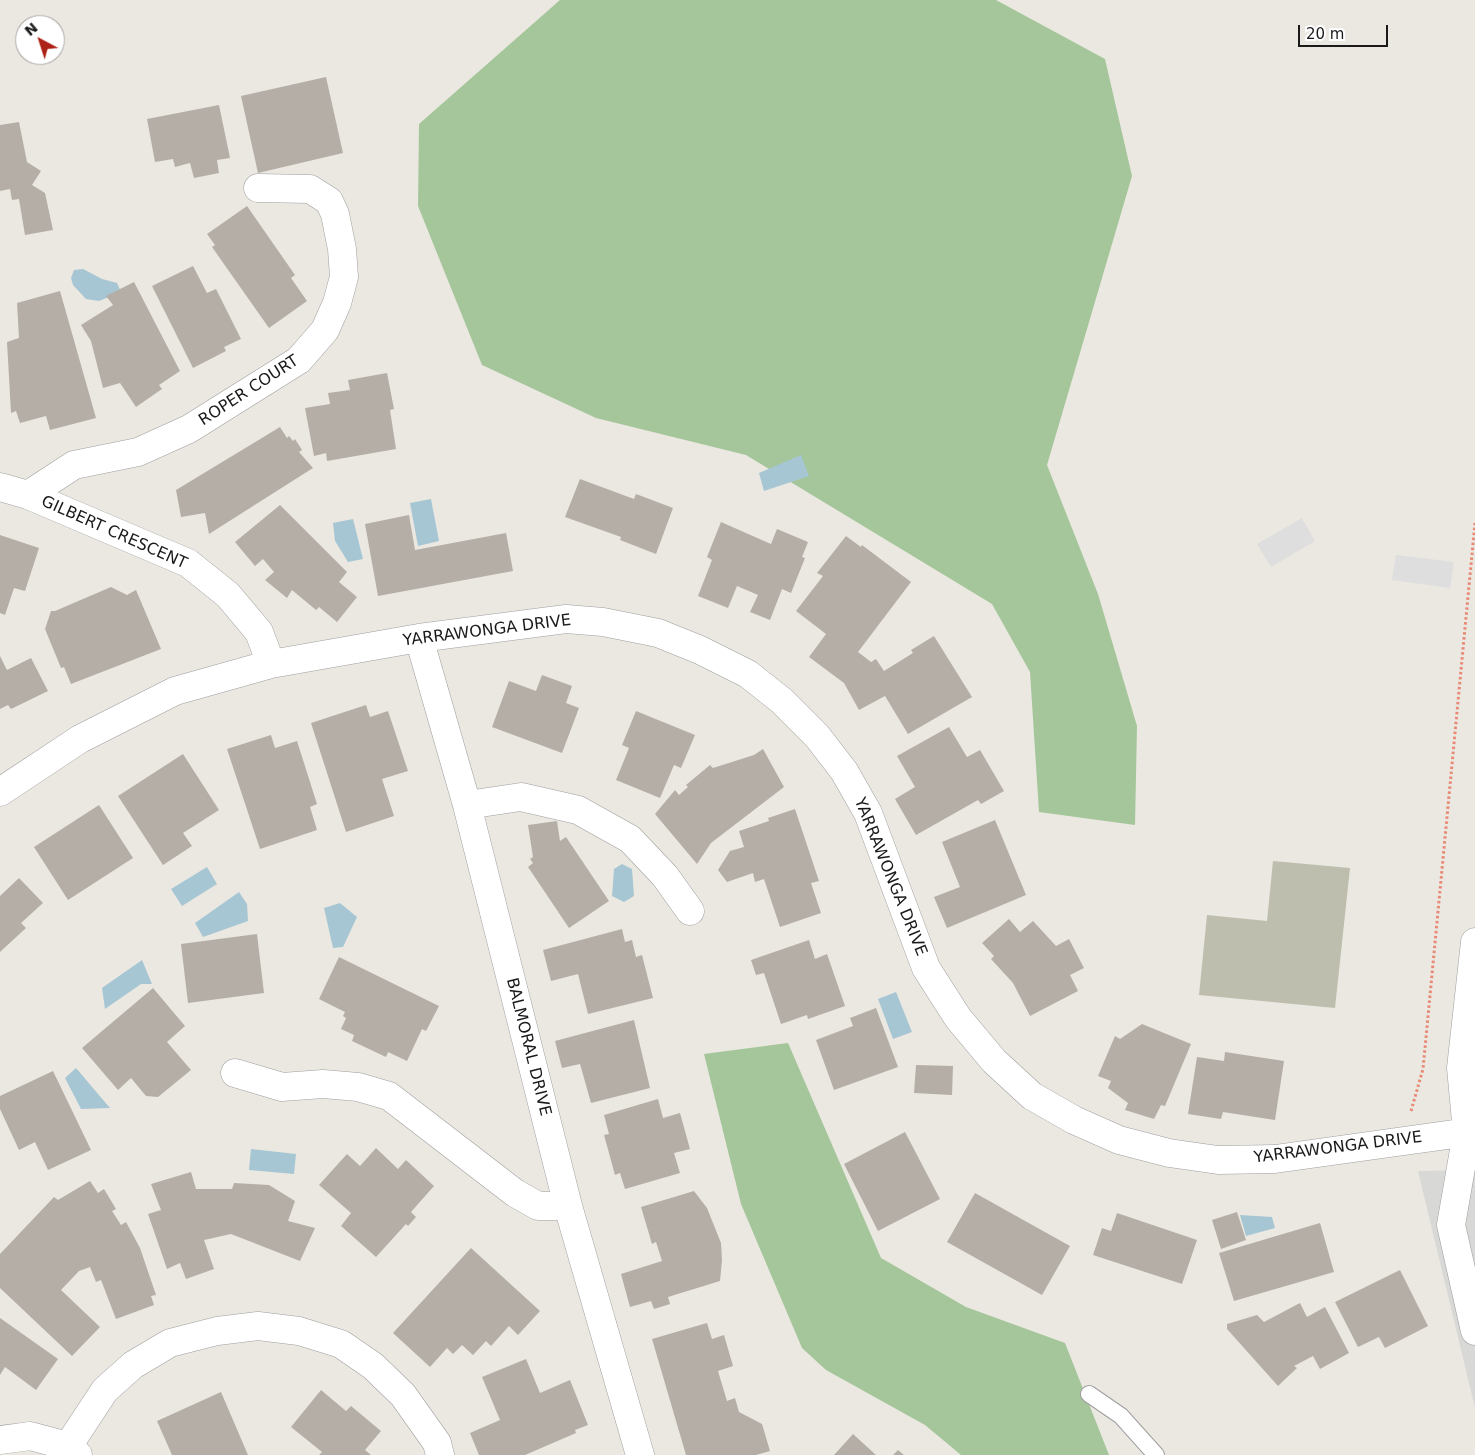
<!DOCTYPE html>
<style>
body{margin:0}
#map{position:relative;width:1475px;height:1455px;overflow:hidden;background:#ebe8e1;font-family:"DejaVu Sans",sans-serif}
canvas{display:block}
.north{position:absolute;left:15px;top:15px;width:50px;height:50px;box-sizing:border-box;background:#fff;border:1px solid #a3a3a3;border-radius:50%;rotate:320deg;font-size:14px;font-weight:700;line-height:20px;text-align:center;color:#1a1a1a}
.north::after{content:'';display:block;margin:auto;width:18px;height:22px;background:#ae2117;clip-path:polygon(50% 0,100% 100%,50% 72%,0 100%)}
.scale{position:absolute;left:1298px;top:25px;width:90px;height:22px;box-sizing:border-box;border:2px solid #1a1a1a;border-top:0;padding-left:6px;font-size:15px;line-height:18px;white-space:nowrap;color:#1a1a1a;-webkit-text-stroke:4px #fff;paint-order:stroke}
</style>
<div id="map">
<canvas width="1475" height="1455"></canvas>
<div class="north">N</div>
<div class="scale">20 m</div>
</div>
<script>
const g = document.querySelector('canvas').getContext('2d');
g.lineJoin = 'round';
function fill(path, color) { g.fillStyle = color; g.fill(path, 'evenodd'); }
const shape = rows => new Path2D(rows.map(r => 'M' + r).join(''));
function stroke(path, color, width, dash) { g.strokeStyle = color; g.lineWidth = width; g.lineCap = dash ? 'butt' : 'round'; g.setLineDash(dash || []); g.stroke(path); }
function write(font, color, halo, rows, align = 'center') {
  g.font = font + ' "DejaVu Sans",sans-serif'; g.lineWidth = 4; g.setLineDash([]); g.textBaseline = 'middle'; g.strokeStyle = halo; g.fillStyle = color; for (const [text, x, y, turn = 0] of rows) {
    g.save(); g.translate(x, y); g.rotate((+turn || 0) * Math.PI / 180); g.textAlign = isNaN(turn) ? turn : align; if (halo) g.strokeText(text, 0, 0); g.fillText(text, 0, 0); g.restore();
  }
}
const residential = shape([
 [1475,1170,1475,1408,1418,1171]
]);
const construction = shape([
 [1273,861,1350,868,1335,1008,1199,995,1207,915,1267,921]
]);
const forest = shape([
 [560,0,996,0,1105,59,1132,176,1047,465,1098,594,1137,726,1135,825,1039,812,1030,672,992,604,746,455,596,418,482,365,418,206,419,124],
 [788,1043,881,1258,966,1307,1065,1343,1109,1455,961,1455,925,1425,826,1370,802,1348,741,1204,704,1054]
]);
const parking = shape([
 [1302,518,1315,541,1271,567,1257,544],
 [1396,555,1454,562,1450,588,1392,580]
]);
const water = shape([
 [83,269,102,279,117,283,121,292,99,301,86,299,73,285,71,278,74,270],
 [801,455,809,476,764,491,759,473],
 [431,499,439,541,418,546,410,503],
 [353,519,363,559,348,562,335,541,333,523],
 [622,864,632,869,634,896,624,902,612,896,614,869],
 [207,867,217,884,182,906,171,889],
 [239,892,247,904,248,921,203,937,195,923],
 [340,903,357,917,343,947,333,948,324,908],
 [142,960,152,984,141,984,105,1009,102,988],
 [896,992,912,1032,893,1039,878,999],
 [76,1068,110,1108,81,1109,65,1078],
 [251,1149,296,1154,294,1174,249,1170],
 [1240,1215,1272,1217,1275,1228,1246,1236]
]);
const building = shape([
 [326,77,343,153,258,173,241,96],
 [219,105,230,158,217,160,219,173,194,178,190,163,175,167,173,159,155,162,147,119],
 [19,122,27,162,41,171,32,185,45,193,53,230,25,235,19,199,12,200,10,189,0,191,0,125],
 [247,206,295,275,291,278,307,301,269,328,212,247,215,245,207,234],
 [193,266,207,293,216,289,241,339,224,347,226,351,193,368,152,286],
 [134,282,180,371,159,385,162,389,136,407,120,383,103,388,91,341,81,325,113,305,106,296],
 [60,291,96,418,50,430,46,416,20,423,16,411,11,413,7,342,19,338,17,303],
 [387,373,394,409,390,410,396,449,327,461,326,453,314,456,305,408,330,404,328,393,350,390,348,380],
 [280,427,287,438,289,436,293,441,295,439,302,450,299,452,313,468,209,534,205,513,181,517,176,490],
 [580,479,634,499,636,494,673,508,656,554,620,540,621,537,565,517],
 [280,505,347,572,339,582,357,597,337,622,319,607,316,610,292,590,287,598,265,580,274,572,263,559,255,566,235,542],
 [409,515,415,550,506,533,513,571,378,596,365,524],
 [721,522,771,544,777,529,808,542,802,557,805,558,791,593,782,589,770,620,750,612,758,595,737,586,728,608,698,596,712,560,707,557],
 [0,535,39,548,25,591,14,588,5,615,0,613],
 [846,536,861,547,862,545,911,582,858,652,871,662,876,659,884,671,913,653,911,650,934,636,972,697,908,734,885,696,859,710,844,683,809,657,826,634,796,611,823,576,817,573],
 [111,587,127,595,136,590,161,649,71,684,64,667,61,668,45,629,51,611,55,611],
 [0,656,7,670,31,658,48,691,11,709,8,705,0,709],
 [542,675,572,686,566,703,579,708,562,753,492,727,509,681,536,691],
 [366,705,370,717,388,711,408,771,382,779,394,816,346,832,311,723],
 [636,711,695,735,681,768,674,765,660,798,616,780,629,748,622,745],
 [949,727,967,757,980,750,1004,791,981,804,978,800,916,835,895,799,915,787,897,756],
 [271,735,275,748,297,741,317,804,310,807,317,830,260,849,227,749],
 [763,749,784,787,711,843,697,864,655,814,675,790,679,795,688,787,686,785,710,765,713,768,754,755],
 [183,754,219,810,183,833,192,846,163,865,118,796],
 [99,805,133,858,68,900,34,847],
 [795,809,819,881,811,883,821,913,780,927,764,879,755,882,753,873,727,882,718,870,730,851,744,847,739,831,769,821,768,818],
 [995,820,1026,895,947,928,934,897,960,887,942,842],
 [557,821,560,841,566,837,609,901,569,928,528,867,533,863,530,859,533,857,528,825],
 [19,878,43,903,21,923,26,928,0,952,0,896],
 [1009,919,1020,932,1033,921,1056,946,1069,939,1084,968,1070,975,1078,991,1030,1016,1013,983,991,959,994,956,982,943],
 [622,929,625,942,632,940,636,957,642,955,653,998,588,1014,578,974,551,981,543,950],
 [257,934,264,993,188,1003,181,944],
 [809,940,815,959,827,954,845,1006,808,1019,807,1015,781,1024,764,973,756,975,751,960],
 [339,957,439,1006,426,1031,422,1029,407,1061,388,1052,386,1057,352,1041,354,1035,341,1029,346,1018,343,1016,345,1012,319,999],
 [153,988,185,1026,167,1042,191,1070,158,1097,146,1096,131,1078,118,1090,82,1048],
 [876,1008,898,1067,834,1090,816,1040,853,1026,850,1018],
 [634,1020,650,1088,591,1103,580,1064,562,1068,555,1041],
 [1142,1024,1191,1044,1165,1106,1161,1105,1154,1119,1125,1110,1128,1103,1108,1088,1111,1081,1098,1076,1115,1036,1120,1039],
 [1225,1052,1284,1061,1275,1120,1223,1112,1221,1119,1188,1114,1197,1057,1224,1061],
 [916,1065,953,1066,952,1095,914,1093],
 [53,1071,91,1150,48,1170,35,1142,19,1150,0,1109,0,1096],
 [658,1099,663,1118,680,1113,690,1149,674,1153,680,1173,625,1189,620,1173,615,1175,604,1135,609,1134,604,1115],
 [905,1132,940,1199,878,1231,844,1164],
 [376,1148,398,1169,406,1160,434,1186,411,1212,416,1217,408,1226,406,1224,376,1257,341,1226,351,1213,319,1185,347,1154,360,1166],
 [191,1172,196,1189,232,1189,234,1183,269,1185,295,1201,288,1221,315,1228,300,1261,231,1234,204,1240,214,1269,186,1279,180,1263,167,1269,148,1214,161,1210,151,1184],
 [90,1181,98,1193,104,1189,116,1209,112,1211,121,1225,126,1222,140,1248,156,1295,151,1296,154,1305,116,1319,101,1280,96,1282,90,1267,79,1271,61,1290,100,1327,72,1356,0,1288,0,1254,54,1197,58,1200],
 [694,1191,707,1208,721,1243,722,1260,720,1281,668,1297,670,1304,654,1309,651,1301,630,1307,621,1274,662,1261,656,1242,652,1244,641,1207],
 [975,1193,1070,1246,1042,1295,947,1242],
 [1237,1212,1246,1240,1221,1249,1212,1220],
 [1117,1213,1197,1240,1182,1284,1093,1255,1102,1228,1111,1231],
 [1320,1223,1334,1272,1234,1301,1219,1253],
 [471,1248,540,1311,518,1335,509,1326,491,1346,486,1341,473,1355,462,1345,453,1354,447,1348,430,1367,393,1333],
 [1400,1270,1428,1326,1385,1348,1379,1337,1358,1347,1335,1302],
 [1300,1303,1307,1317,1325,1307,1349,1353,1320,1369,1313,1356,1294,1366,1297,1368,1278,1386,1227,1329,1227,1324,1257,1315,1264,1322],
 [0,1318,58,1359,36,1390,5,1367,0,1375],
 [707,1323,712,1339,724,1335,733,1366,718,1371,727,1401,735,1398,739,1412,762,1424,770,1451,756,1455,686,1455,652,1339],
 [526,1359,540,1393,570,1380,588,1425,575,1430,576,1433,525,1455,479,1455,470,1433,500,1420,482,1377],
 [321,1390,346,1411,351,1406,381,1431,365,1450,371,1455,319,1455,322,1452,291,1427],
 [221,1392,248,1455,172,1455,157,1421],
 [853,1434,876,1455,834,1455],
 [898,1450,904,1455,893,1455]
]);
const path = shape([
 [1411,1111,1423,1069,1475,523]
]);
const lane = shape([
 [1089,1394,1121,1416,1156,1455]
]);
const street = shape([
 [0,487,28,495,188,563,228,595,259,632,271,664],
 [28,495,74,465,138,452,189,429,299,360,325,330,337,303,344,277,342,249,335,214,329,201,310,189,258,188],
 [419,638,467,805,568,1206,640,1455],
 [0,792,80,739,175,691,271,664,419,638,566,619,603,622,658,633,700,650,748,674,782,701,817,736,844,771,868,813,926,968,958,1018,994,1061,1032,1096,1074,1120,1119,1140,1169,1153,1218,1160,1275,1159,1475,1131],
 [467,805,521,797,578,810,630,839,665,876,690,911],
 [1475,942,1461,1068,1467,1132,1475,1156],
 [235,1073,282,1087,323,1084,358,1087,389,1096,515,1193,538,1206,568,1206],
 [1467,1133,1451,1225,1475,1331],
 [0,1440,30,1436,68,1446,78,1455],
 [68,1446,105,1390,133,1365,170,1343,217,1331,258,1326,299,1331,341,1344,373,1366,403,1395,437,1443,440,1455]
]);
const streetNames = [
 ["ROPER COURT",249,391,-33],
 ["GILBERT CRESCENT",114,533,24],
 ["YARRAWONGA DRIVE",487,631,-7],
 ["YARRAWONGA DRIVE",890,877,68],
 ["BALMORAL DRIVE",528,1047,76],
 ["YARRAWONGA DRIVE",1338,1148,-7]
];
fill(residential, '#d8d8d7');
fill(construction, '#bdbeae');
fill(forest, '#a4c69a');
fill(parking, '#dedede');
fill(water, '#a6c6d4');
fill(building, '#b4aea7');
stroke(lane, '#9e9e9e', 18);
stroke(street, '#9e9e9e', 29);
stroke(path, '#e88975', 3, [2.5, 2.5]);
stroke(lane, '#fff', 16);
stroke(street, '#fff', 28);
write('16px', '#1a1a1a', '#fff', streetNames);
</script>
